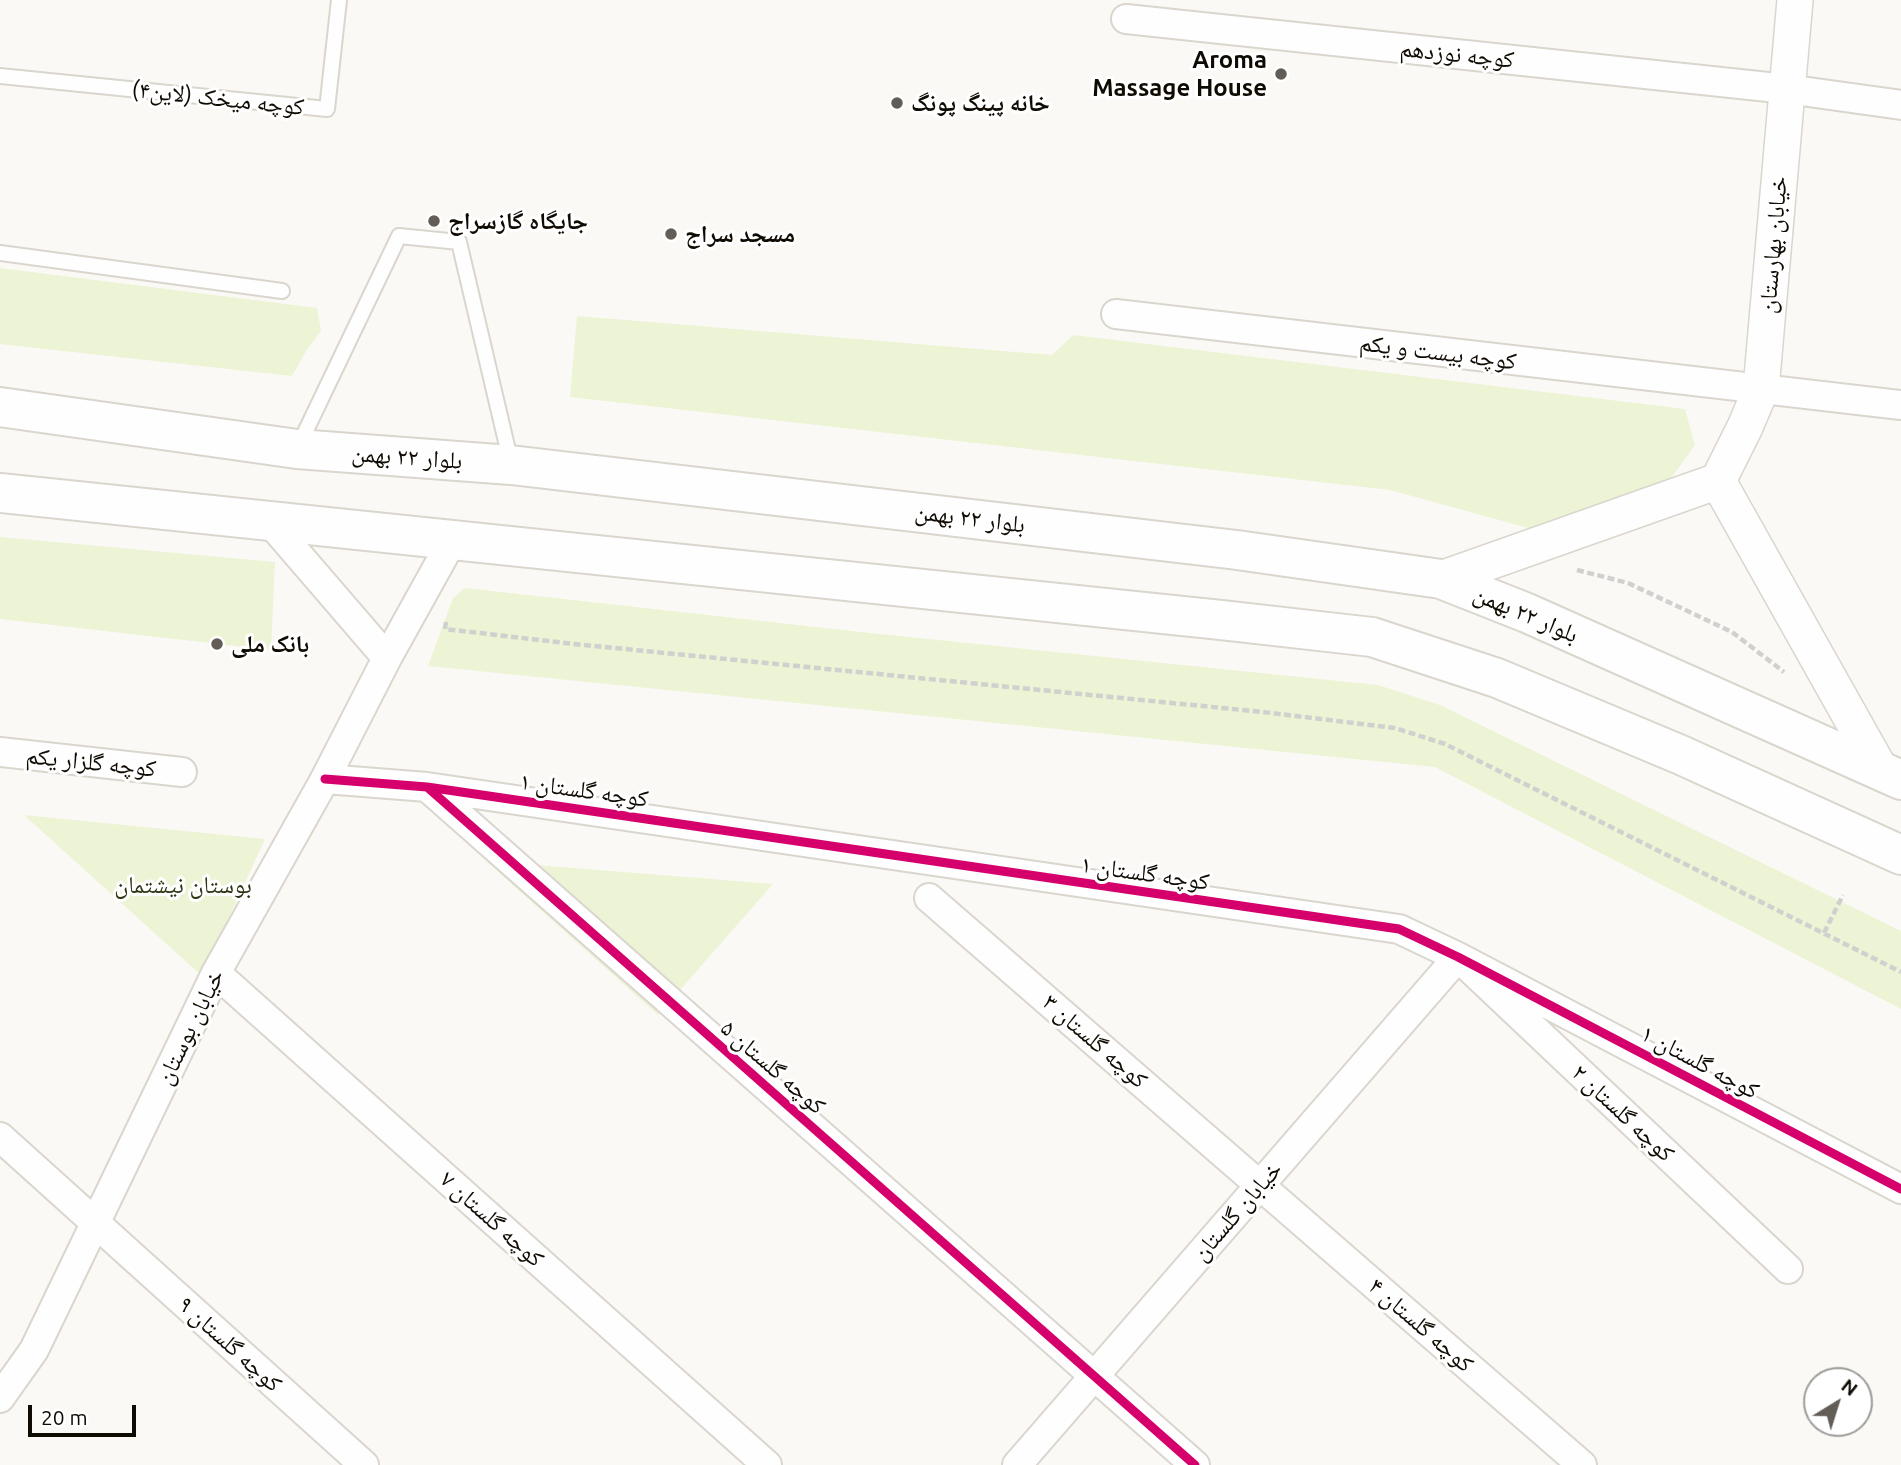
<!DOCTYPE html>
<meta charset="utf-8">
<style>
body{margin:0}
#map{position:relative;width:1901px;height:1465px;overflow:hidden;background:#fbf9f5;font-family:Ubuntu,sans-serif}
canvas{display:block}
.north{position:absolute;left:1803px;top:1367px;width:70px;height:70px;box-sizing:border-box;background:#fff;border:2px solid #9f9d9a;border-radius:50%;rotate:38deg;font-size:19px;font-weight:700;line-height:28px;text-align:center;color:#100b02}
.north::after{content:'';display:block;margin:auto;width:24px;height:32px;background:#625e57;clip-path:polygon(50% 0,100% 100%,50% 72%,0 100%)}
.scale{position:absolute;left:28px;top:1405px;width:108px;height:32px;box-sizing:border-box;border:4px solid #100b02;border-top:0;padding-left:9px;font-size:21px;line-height:24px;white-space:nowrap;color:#100b02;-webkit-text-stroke:5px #fff;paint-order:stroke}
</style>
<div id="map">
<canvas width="1901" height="1465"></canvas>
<div class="north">N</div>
<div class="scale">20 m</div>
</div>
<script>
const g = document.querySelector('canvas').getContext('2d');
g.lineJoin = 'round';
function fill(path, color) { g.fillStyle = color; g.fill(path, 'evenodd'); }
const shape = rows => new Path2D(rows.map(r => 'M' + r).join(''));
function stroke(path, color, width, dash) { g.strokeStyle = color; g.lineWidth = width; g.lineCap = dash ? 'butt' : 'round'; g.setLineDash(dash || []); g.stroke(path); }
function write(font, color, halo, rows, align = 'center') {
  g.font = font + ' Ubuntu,"Noto Naskh Arabic",sans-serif'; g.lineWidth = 6; g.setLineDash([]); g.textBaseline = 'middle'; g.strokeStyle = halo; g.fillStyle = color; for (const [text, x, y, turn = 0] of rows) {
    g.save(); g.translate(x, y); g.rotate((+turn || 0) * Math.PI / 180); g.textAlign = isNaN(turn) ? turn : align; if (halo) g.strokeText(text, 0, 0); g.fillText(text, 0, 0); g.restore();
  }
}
const green = shape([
 [0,268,317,308,321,331,308,348,292,376,0,344],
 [577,316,1052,355,1073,335,1685,409,1695,445,1669,481,1539,531,1390,490,570,397],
 [0,537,275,562,271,650,0,619],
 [465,588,870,633,1378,685,1440,705,1901,931,1901,1009,1435,767,428,666,453,598],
 [24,815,265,839,202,976],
 [486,861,773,884,658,1015]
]);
const path = shape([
 [1577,570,1628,583,1732,632,1784,672],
 [446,622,445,629,574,644,1263,712,1395,728,1445,744,1901,972],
 [1824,933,1843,895]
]);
const service = shape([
 [0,76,327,109,339,0],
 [0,253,282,291],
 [298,447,399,236,459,242,511,463]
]);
const minor = shape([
 [1126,19,1787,89,1901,105],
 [1116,314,1901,405],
 [269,521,387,658],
 [0,752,182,772],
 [325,779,427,787,1399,929,1458,957,1901,1189],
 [427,787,1195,1465],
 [929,898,1582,1465],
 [216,973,767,1465],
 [0,1137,364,1465],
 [0,1398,34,1350,216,973,325,779,387,658,452,541],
 [1017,1465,1458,957,1788,1269]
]);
const tertiary = shape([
 [1718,481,1745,427,1761,389,1795,0],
 [1718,481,1881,771],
 [1441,579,1718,481]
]);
const secondary = shape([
 [0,407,297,449,511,465,1237,550,1441,579,1527,613,1901,780],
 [0,493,1221,620,1372,637,1497,678,1681,755,1901,855]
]);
const cycleway = shape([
 [325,779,427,787,1399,929,1458,957,1901,1189],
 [427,787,1195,1465]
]);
const markers = [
 [1281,74,7,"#625e57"],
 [897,103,7,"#625e57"],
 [434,221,7,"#625e57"],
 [671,234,7,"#625e57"],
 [217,644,7,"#625e57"]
];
const streetNames = [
 ["کوچه نوزدهم",1457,54,6],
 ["کوچه میخک (لاین۴)",218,98,6],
 ["خیابان بهارستان",1773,245,-85],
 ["کوچه بیست و یکم",1438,352,7],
 ["بلوار ۲۲ بهمن",407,457,4],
 ["بلوار ۲۲ بهمن",970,518,7],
 ["بلوار ۲۲ بهمن",1526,614,23],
 ["کوچه گلزار یکم",91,762,6],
 ["کوچه گلستان ۱",584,790,8],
 ["کوچه گلستان ۱",1145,873,8],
 ["خیابان بوستان",190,1027,-64],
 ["کوچه گلستان ۳",1095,1041,41],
 ["کوچه گلستان ۱",1700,1062,28],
 ["کوچه گلستان ۵",773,1067,41],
 ["کوچه گلستان ۲",1623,1113,43],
 ["خیابان گلستان",1237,1211,-49],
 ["کوچه گلستان ۷",492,1219,42],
 ["کوچه گلستان ۴",1421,1325,41],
 ["کوچه گلستان ۹",230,1344,42]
];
const poiNames = [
 ["Aroma",1267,60,"right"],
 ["Massage House",1267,88,"right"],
 ["خانه پینگ پونگ",911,103],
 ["جایگاه گازسراج",448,221],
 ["مسجد سراج",685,234],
 ["بانک ملی",231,644]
];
const parkNames = [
 ["بوستان نیشتمان",183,885]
];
fill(green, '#ecf4d5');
stroke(service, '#dad6ce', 18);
stroke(minor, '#dad6ce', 32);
stroke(tertiary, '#dad6ce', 38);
stroke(secondary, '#dad6ce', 42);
stroke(path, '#d0d0cf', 4.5, [7, 3.5]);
stroke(service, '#fefefe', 14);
stroke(minor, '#fefefe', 28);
stroke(tertiary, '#fefefe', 35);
stroke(secondary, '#fefefe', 38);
stroke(cycleway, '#d6006c', 9);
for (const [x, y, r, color] of markers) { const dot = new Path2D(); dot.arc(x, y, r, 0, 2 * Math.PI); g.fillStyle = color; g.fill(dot); stroke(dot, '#fff', 2.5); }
write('24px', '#100b02', '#fff', streetNames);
write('bold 24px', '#100b02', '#fff', poiNames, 'left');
write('24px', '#2b3512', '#fff', parkNames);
</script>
